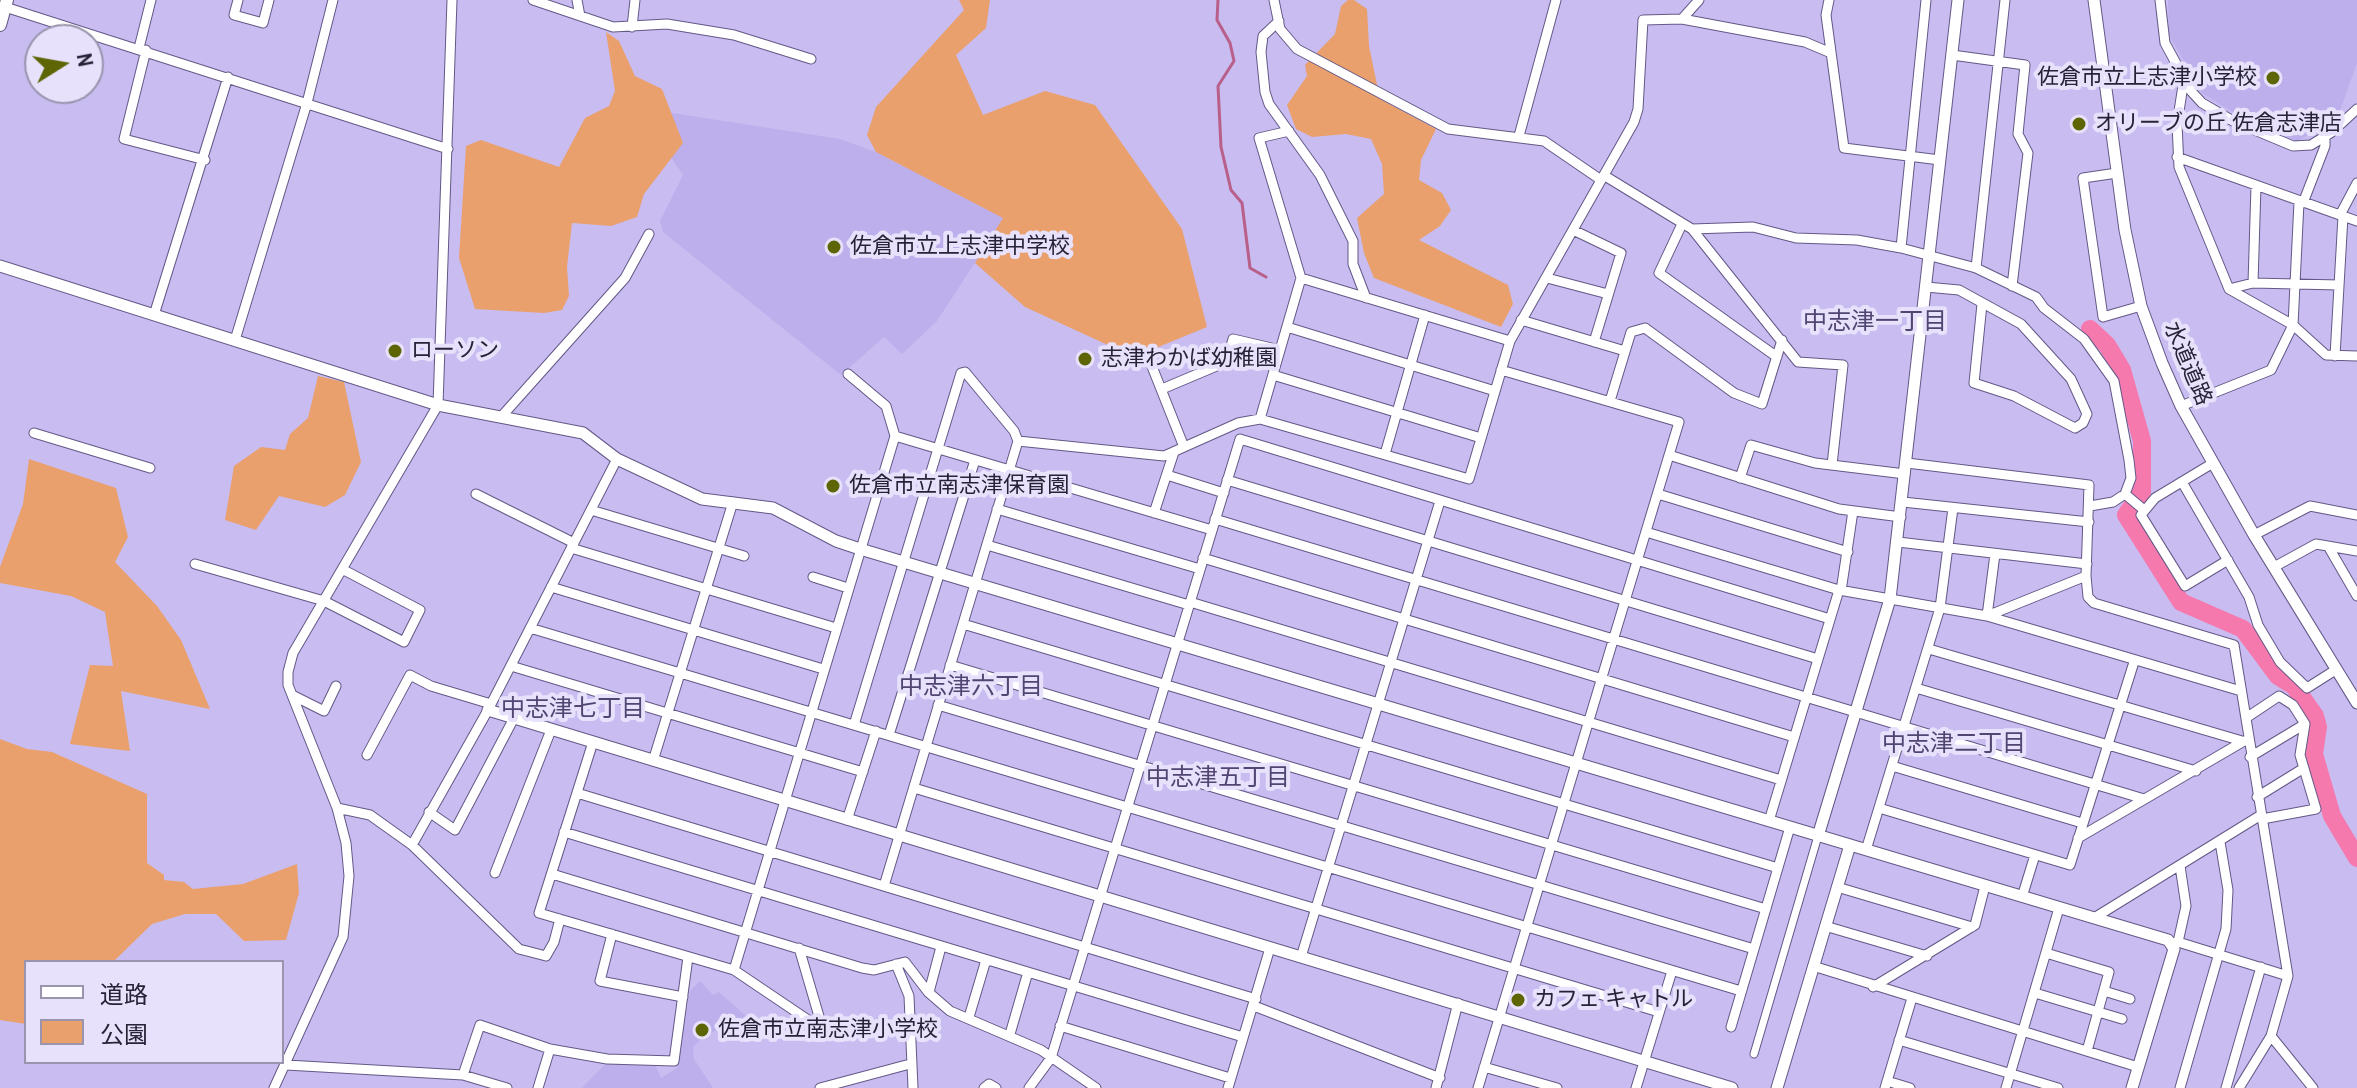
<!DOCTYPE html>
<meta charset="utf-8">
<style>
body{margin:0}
#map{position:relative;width:2357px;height:1088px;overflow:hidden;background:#c8bcf1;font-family:"Archivo Narrow","Noto Sans JP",sans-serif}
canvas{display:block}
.legend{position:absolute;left:24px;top:960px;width:260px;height:104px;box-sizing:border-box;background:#e7e1fc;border:2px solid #9a95ad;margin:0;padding:10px 14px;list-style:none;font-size:24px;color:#272236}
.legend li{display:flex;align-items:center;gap:16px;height:40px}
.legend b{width:40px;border:2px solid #9a95ad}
.north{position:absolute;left:24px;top:24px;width:80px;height:80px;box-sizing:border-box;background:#e7e1fc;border:2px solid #9a95ad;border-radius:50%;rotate:79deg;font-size:22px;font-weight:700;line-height:32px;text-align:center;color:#272236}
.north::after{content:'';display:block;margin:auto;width:28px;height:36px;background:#5d6505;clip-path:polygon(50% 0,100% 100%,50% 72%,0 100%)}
</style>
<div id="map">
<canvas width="2357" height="1088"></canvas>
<ul class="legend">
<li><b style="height:10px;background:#fff"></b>道路</li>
<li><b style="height:22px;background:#eaa06c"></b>公園</li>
</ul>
<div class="north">N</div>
</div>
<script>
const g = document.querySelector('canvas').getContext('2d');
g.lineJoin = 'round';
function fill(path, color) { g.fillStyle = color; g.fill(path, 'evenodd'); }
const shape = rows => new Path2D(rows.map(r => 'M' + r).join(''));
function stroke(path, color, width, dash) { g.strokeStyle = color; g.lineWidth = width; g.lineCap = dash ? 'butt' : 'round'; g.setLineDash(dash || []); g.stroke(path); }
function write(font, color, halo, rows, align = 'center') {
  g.font = font + ' "Archivo Narrow","Noto Sans JP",sans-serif'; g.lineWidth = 8; g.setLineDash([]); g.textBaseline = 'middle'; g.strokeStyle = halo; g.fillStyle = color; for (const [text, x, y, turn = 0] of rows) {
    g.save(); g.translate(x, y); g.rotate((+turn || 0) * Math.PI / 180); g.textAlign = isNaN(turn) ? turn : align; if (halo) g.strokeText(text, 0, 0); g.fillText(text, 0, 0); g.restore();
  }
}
const built = shape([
 [2168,0,2357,0,2357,63,2337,119,2297,141,2237,115,2202,93,2169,35],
 [659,111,840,139,876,152,1004,218,937,321,902,354,884,337,841,375,663,232,660,221,683,175,648,124],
 [700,981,713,995,719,992,746,1016,704,1036,693,1047,694,1059,713,1088,582,1088,607,1062,655,1065,661,1078,677,1068,690,991]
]);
const green = shape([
 [959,0,990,0,986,28,956,55,983,115,1045,91,1095,105,1182,229,1207,327,1134,357,1025,307,975,263,1003,218,876,152,867,135,876,107,964,10],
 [1348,0,1354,0,1367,9,1369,46,1380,99,1436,129,1421,160,1419,180,1442,193,1451,210,1440,226,1419,240,1508,285,1513,304,1501,327,1374,278,1364,253,1357,218,1384,194,1382,164,1371,139,1346,134,1312,137,1296,129,1287,105,1307,76,1305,65,1335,34,1341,6],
 [606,32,619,41,635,76,662,89,683,143,644,194,637,217,611,226,572,223,567,267,569,296,562,310,544,313,475,309,459,258,466,146,481,140,559,167,585,118,609,106,615,91],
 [318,376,344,382,361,462,345,495,325,507,279,496,256,530,225,520,234,466,261,447,285,450,290,434,308,418],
 [29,459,116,488,128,537,115,562,157,606,181,640,210,709,121,691,130,751,70,744,90,665,113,666,105,612,71,596,0,583,0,567,23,504],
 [0,739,27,749,52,752,147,794,147,863,164,875,164,880,184,882,193,889,243,884,297,864,299,893,286,940,244,941,216,914,185,914,152,924,113,962,26,962,26,1024,0,1020]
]);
const stream = shape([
 [1218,0,1217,20,1230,43,1234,61,1218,86,1221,147,1231,190,1242,203,1250,268,1266,277]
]);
const river = shape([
 [2090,329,2107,345,2122,370,2142,441,2142,492,2126,515,2181,602,2243,629,2278,676,2294,686,2315,716,2318,727,2314,754,2332,816,2357,858]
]);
const pedestrian = shape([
 [1754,1054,1818,836]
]);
const minor = shape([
 [238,0,234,15,263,23,269,0],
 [533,0,613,27,667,24,734,35,811,59],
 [577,0,580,16],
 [1274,0,1280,29,1297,49,1448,129,1544,141,1601,180],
 [1829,0,1826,15,1844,148,1940,160],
 [2160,0,2165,43,2191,91,2202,103,2233,121,2293,146,2311,145,2332,132,2357,109],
 [5,7,448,149],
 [1682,19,1699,0],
 [1279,21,1263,36,1261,52,1265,92,1269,104,1320,175,1353,241,1353,264,1366,298],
 [632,27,635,0],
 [139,48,151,0],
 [146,50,124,139,205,160],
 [1952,55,2025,65,2018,134,2028,153,2012,286],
 [2184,79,2177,124,2179,167,2229,289,2293,325,2326,355,2357,356],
 [1289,131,1259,138,1301,278],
 [1519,136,1556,0],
 [2177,157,2357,221],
 [2117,173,2083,178,2103,317,2141,306],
 [1605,176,1692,229,1798,362,1843,365,1832,465],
 [2303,203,2325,146,2325,137],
 [2340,215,2357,183],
 [1682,224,1659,273,1777,357],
 [1692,229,1753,227,1796,238,1857,240,1901,248,1976,268,2036,297,2044,308,2084,339,2114,381,2129,460,2131,478,2125,494],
 [1573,230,1621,253,1594,342],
 [1901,248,1926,0],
 [1976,268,2005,0],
 [1547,278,1608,294],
 [2253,283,2256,186],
 [1926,287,1959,290,2021,324,2071,379,2087,414,2083,423,2075,428,2014,396,1974,383,1982,304],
 [2229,289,2253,283,2339,285],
 [154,315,228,77],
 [1521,320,1625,351],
 [1287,327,1495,391],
 [235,340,307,103,333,0],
 [2335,356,2343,216],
 [1151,364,1184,447],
 [1273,375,1481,438],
 [1162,389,1226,362,1233,339,1280,350],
 [1610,401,1631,332,1645,328,1734,393,1762,404,1782,340],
 [2181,406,2271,370,2293,325,2299,202],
 [501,417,625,278,649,234],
 [1260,419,1301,278,1510,341],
 [34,433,150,468],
 [895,436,1212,530],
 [1018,441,1164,456,1238,423,1260,419,1469,479,1510,341,1634,122,1638,109,1643,20,1682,19,1805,42,1831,53],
 [1385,454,1425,315],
 [1669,455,1839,509,1901,517],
 [1907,463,2089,485,2086,576,1987,616,1995,554],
 [2213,463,2155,498,2141,515,2185,586,2228,560],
 [1167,475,1224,493],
 [1740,478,1751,445,1815,463,1905,474],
 [1227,480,1818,659],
 [2182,482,2249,597,2258,625,2280,662,2307,688,2337,669],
 [476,494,574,543],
 [1658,494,1848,552],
 [1903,502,2089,522],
 [2090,506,2113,502,2125,494,2144,510],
 [997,509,1200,569],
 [591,510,744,556],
 [1154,513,1174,452],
 [1215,519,2144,799],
 [1646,532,1839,590,1987,616,2241,691],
 [2254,535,2310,506,2357,515],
 [1898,542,2087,564],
 [987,545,1189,605],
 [2328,546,2357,596],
 [571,548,836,628],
 [1203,558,1794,737],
 [195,564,324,601,404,642,420,610,342,569],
 [2274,567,2316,544,2357,551],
 [2086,576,2088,597,2094,603,2234,645,2288,976,2271,1036,2239,1088],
 [813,577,848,588],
 [551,587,823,669],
 [1841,591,1853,511],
 [1190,602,1781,780],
 [963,624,1778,868],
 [530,628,1741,991],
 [1929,649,2242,741],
 [950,665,1766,909],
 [511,666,863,772],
 [1916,688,2196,771],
 [292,695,324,711,336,686],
 [938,705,1754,949],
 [2246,718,2279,696,2293,705,2305,724,2300,755,2316,809,2262,819],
 [854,725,961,373,965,372,1014,431,1018,441,884,886],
 [889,735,975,460],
 [593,742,539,913,734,970,823,1030,799,948],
 [367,755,410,675,431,686,491,704],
 [2250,757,2305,724],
 [653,761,733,502],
 [1892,766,2082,823],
 [914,788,1659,1012],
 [577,793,1256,999],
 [2257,797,2304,768],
 [337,808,370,815,412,845,519,949,546,956,554,942,560,919],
 [1879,808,2070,865,2134,662],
 [429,812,455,830,514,718],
 [847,820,876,731],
 [1769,821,1839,590],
 [564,832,1243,1037],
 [2078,838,2244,741],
 [412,845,488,710,617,459],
 [1866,850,1940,608,1953,508],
 [495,873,551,730],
 [552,874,862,968,874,970,905,962,928,992,950,1011,1041,1050,1096,1088],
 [1837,887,1972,927],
 [2022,897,2035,855],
 [2094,918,2261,815],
 [1825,926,1927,956],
 [612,934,600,981,683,997],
 [2178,942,2186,906,2180,866],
 [2172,943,2178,942,2288,976],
 [2046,953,2109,972,2087,1051],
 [1301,957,1440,501],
 [896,964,909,996,913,1088],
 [1813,966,2138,1067],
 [734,970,895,436,886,406,848,374],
 [1873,987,1975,925,1985,886],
 [2104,991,2130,999],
 [929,992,941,947],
 [2035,993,2122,1019],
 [1254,1006,1440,1078],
 [969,1017,986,960],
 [1060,1026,1230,1078],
 [1731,1027,1790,827],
 [1010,1034,1028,972],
 [2271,1036,2313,1088],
 [1899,1040,2058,1088],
 [286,1065,463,1075,507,1088],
 [1484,1067,1557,1088],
 [463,1075,480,1025,550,1049,607,1059,674,1061,688,957],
 [1887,1081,1910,1088],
 [274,1088,343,937,349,876,346,843,337,808,288,685,288,672,293,653,438,405,452,0],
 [538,1088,550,1049],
 [820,1088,910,1064],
 [984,1088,989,1084,996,1088],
 [1029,1088,1051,1058,1240,439,1830,619],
 [1228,1088,1270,948],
 [1436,1088,1458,1003],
 [1478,1088,1679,422,1501,370],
 [1636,1088,1672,971],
 [1885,1088,1912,998],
 [2006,1088,2059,908],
 [2180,1088,2226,929,2228,890,2220,842],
 [2226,1088,2261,967]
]);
const tertiary = shape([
 [2094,0,2125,230,2141,306,2162,363,2181,406,2254,535,2357,703],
 [0,266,438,405,583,433,617,459,702,499,773,508,836,541,860,549,2168,940,2174,949,2132,1088],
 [488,710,1732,1088],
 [1818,836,1890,599,1958,0],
 [1777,1088,1850,845]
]);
const secondary = shape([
 [0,25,7,0]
]);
const markers = [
 [2273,78,8,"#5d6505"],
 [2079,124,8,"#5d6505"],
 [834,247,8,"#5d6505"],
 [395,351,8,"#5d6505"],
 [1085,359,8,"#5d6505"],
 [833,486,8,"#5d6505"],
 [1518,1000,8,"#5d6505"],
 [702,1030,8,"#5d6505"]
];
const poiNames = [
 ["佐倉市立上志津小学校",2257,78,"right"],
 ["オリーブの丘 佐倉志津店",2095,124],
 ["佐倉市立上志津中学校",850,247],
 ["ローソン",411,351],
 ["志津わかば幼稚園",1101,359],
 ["佐倉市立南志津保育園",849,486],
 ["カフェ キャトル",1534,1000],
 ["佐倉市立南志津小学校",718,1030]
];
const streetNames = [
 ["水道道路",2187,364,67]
];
const neighbourhoodNames = [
 ["中志津一丁目",1875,323],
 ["中志津六丁目",971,688],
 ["中志津七丁目",573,710],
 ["中志津二丁目",1954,745],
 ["中志津五丁目",1218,779]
];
fill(built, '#bdafeb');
fill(green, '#eaa06c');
stroke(stream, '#b85f8a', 3);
stroke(river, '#f679ae', 18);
stroke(pedestrian, '#645886', 9);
stroke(minor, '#645886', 11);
stroke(tertiary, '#645886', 13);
stroke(secondary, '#645886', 14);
stroke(pedestrian, '#fff', 7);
stroke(minor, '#fff', 9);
stroke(tertiary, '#fff', 11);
stroke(secondary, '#fff', 12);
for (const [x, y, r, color] of markers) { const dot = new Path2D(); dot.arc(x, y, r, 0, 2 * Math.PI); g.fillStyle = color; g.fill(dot); stroke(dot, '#e7e1fc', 3); }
write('22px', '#272236', '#e7e1fc', poiNames, 'left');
write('22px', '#272236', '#e7e1fc', streetNames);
write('24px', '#514572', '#e7e1fc', neighbourhoodNames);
</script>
